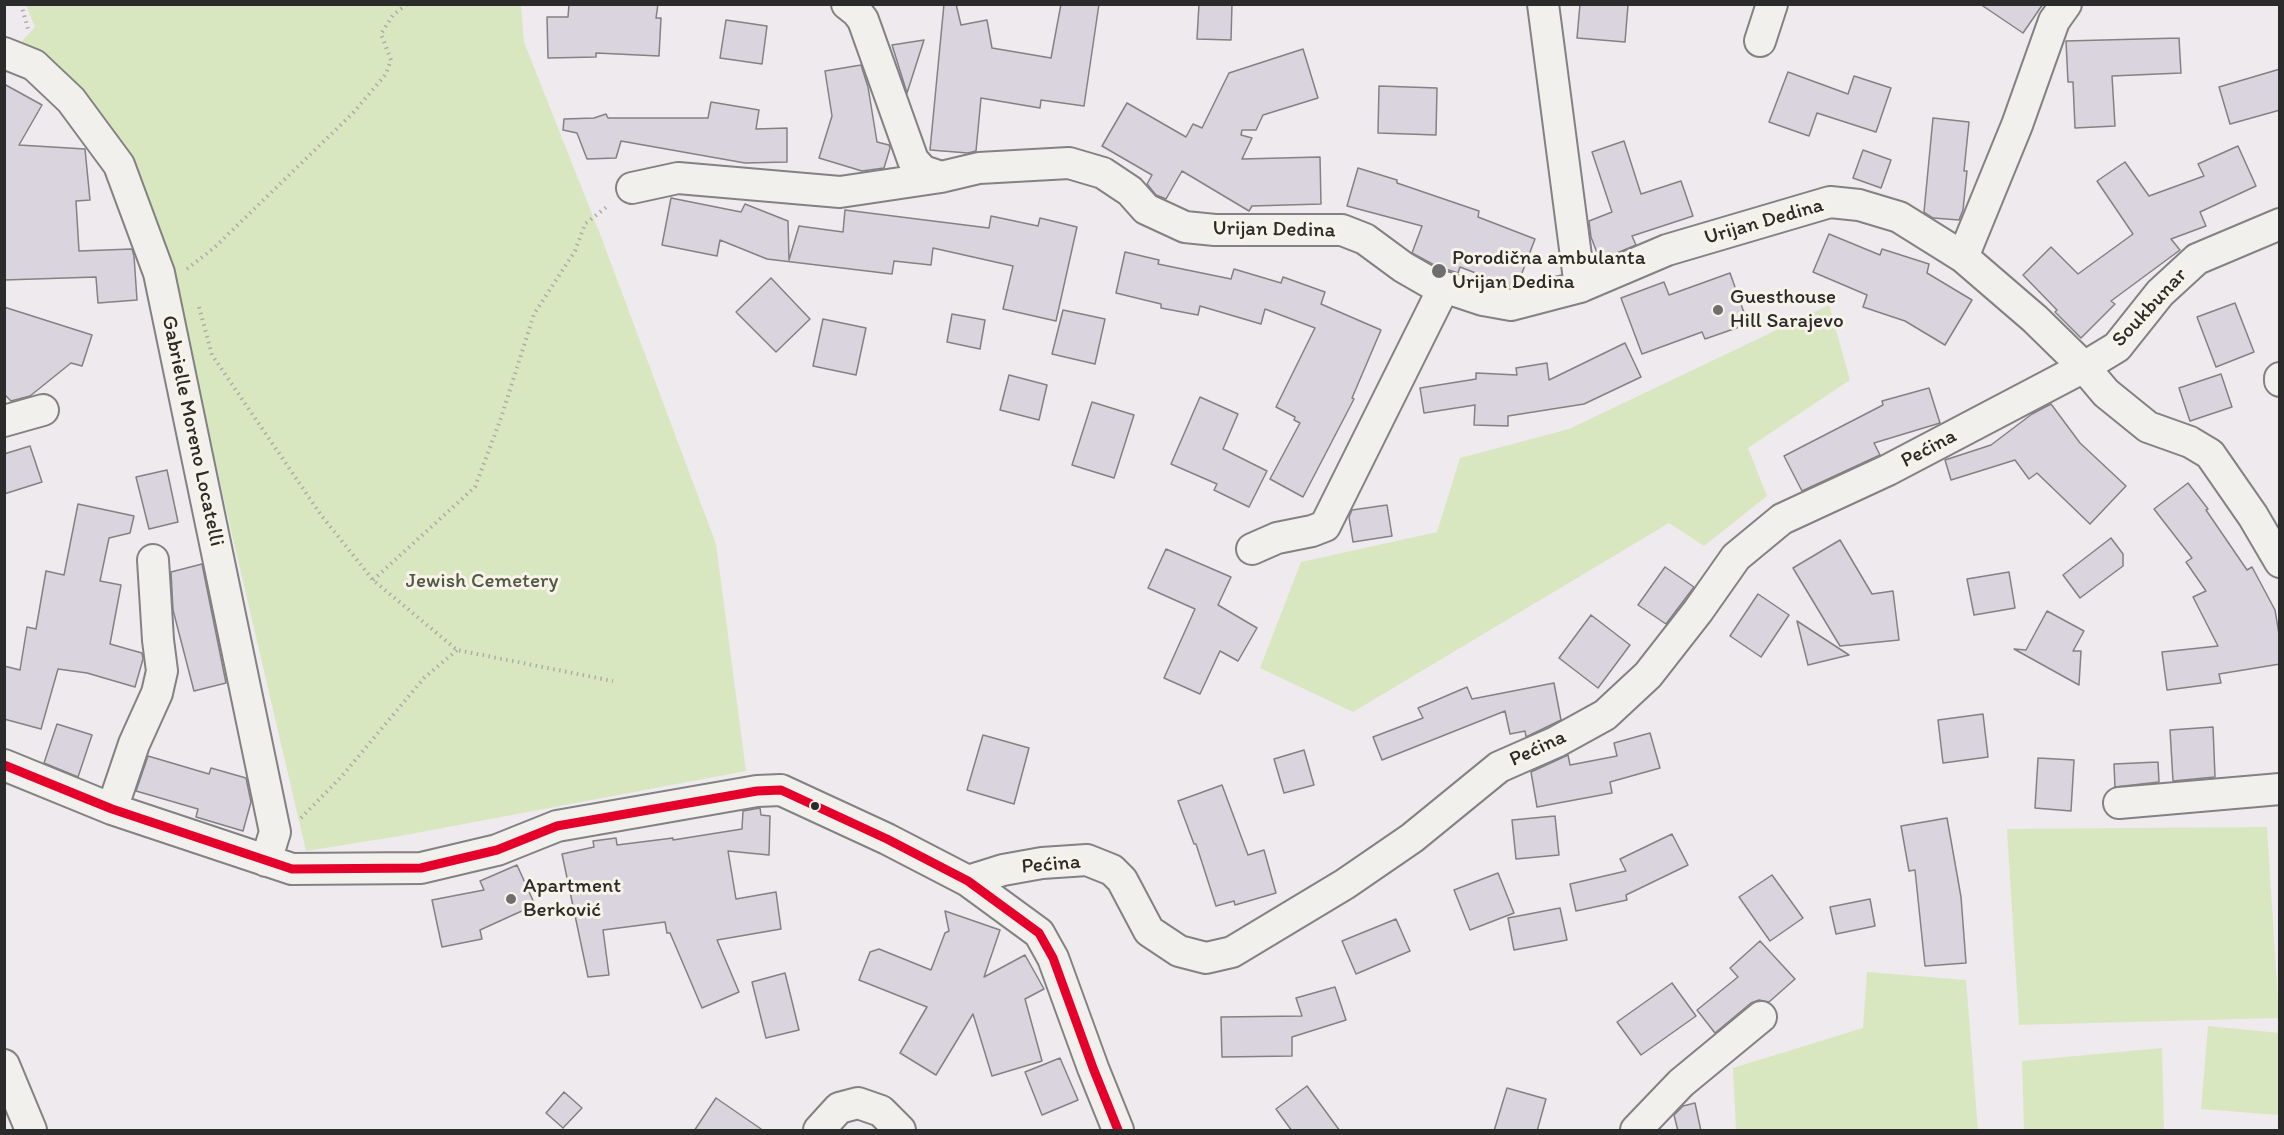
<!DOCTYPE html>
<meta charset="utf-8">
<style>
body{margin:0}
#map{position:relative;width:2284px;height:1135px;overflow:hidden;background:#eeeaee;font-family:Itim,sans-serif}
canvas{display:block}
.frame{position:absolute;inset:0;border:6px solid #2b2b2b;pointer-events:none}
</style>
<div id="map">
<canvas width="2284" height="1135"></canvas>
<div class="frame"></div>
</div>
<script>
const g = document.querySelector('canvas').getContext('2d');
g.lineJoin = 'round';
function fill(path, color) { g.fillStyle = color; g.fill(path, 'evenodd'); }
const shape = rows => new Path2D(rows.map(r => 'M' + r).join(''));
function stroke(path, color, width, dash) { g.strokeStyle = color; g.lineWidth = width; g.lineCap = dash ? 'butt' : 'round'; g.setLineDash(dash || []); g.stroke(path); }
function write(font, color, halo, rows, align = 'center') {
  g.font = font + ' Itim,sans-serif'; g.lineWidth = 6; g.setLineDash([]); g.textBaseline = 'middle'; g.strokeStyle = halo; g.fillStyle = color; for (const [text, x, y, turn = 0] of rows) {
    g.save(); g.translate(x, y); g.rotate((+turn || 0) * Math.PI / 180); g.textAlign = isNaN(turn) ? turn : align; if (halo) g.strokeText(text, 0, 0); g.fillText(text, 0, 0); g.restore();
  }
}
const green = shape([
 [26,5,521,5,524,42,600,234,716,544,746,771,400,836,306,851,207,427,158,231,15,49,35,27],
 [1829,305,1850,380,1748,448,1767,496,1704,546,1669,523,1353,712,1260,668,1301,562,1437,532,1460,458,1569,429],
 [2267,827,2279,1018,2019,1025,2007,829],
 [1867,972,1966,980,1978,1130,1736,1130,1733,1068,1863,1028],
 [2208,1026,2279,1033,2279,1115,2201,1109],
 [2162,1048,2164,1130,2024,1130,2022,1061]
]);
const building = shape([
 [569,4,658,4,656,18,661,18,659,56,596,53,596,57,548,58,547,17,568,17,569,4],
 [944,4,956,4,961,25,987,20,992,48,1051,58,1061,4,1099,4,1084,106,1041,100,1040,108,981,98,976,151,968,153,930,150,944,4],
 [1199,4,1232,4,1231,40,1197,39,1199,4],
 [1580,4,1628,5,1625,42,1577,38,1580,4],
 [1980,4,2043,4,2023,33,1980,4],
 [726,20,767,26,762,64,720,58,726,20],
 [2179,38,2181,73,2112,76,2115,126,2075,128,2073,82,2068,82,2066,41,2179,38],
 [924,40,907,93,892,45,924,40],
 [1303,49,1318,98,1263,115,1256,130,1242,130,1241,135,1252,138,1242,159,1320,157,1321,204,1252,206,1249,211,1182,171,1166,199,1156,195,1147,184,1152,175,1102,146,1127,103,1186,137,1193,124,1202,128,1229,73,1303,49],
 [861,65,868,87,877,142,889,145,890,148,884,168,862,171,819,158,832,116,825,71,861,65],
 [2280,69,2280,110,2230,124,2219,87,2280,69],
 [1788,72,1848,94,1854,76,1891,88,1876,132,1817,113,1809,136,1769,122,1788,72],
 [4,84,42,105,19,145,85,149,90,200,76,201,79,251,132,249,134,256,137,300,98,303,96,277,4,280,4,84],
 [1379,86,1437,88,1436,135,1378,133,1379,86],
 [711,102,759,110,756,129,787,128,787,162,745,163,621,141,616,158,587,159,577,133,563,130,564,119,594,118,606,114,608,118,708,118,711,102],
 [1933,118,1969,122,1964,171,1967,171,1963,210,1959,220,1933,218,1924,212,1933,118],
 [1624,141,1641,194,1681,181,1693,216,1632,236,1636,245,1605,258,1599,258,1591,237,1589,221,1612,212,1592,152,1624,141],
 [2238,146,2256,186,2200,212,2206,226,2171,239,2180,250,2111,301,2115,304,2081,338,2055,312,2057,310,2023,275,2051,247,2078,274,2133,234,2097,181,2125,162,2149,196,2204,176,2198,164,2238,146],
 [1863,150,1891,160,1881,188,1853,178,1863,150],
 [1358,168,1397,180,1397,183,1479,211,1478,217,1535,239,1517,286,1512,287,1460,267,1458,273,1436,266,1412,253,1422,226,1347,206,1358,168],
 [671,198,741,212,745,204,788,221,789,260,799,226,843,232,845,210,989,228,991,216,1038,226,1040,218,1077,227,1056,321,1003,309,1013,266,933,248,931,265,894,261,892,274,767,259,720,240,717,256,662,245,671,198],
 [1829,234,1880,255,1882,249,1929,264,1927,273,1972,300,1945,345,1905,321,1863,307,1867,295,1813,272,1829,234],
 [1125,252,1159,260,1158,264,1231,279,1234,269,1281,283,1283,277,1325,292,1321,304,1381,330,1352,398,1354,399,1303,497,1270,479,1300,423,1294,420,1295,417,1276,407,1315,328,1265,309,1261,324,1200,306,1198,315,1161,308,1161,304,1116,293,1125,252],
 [1730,273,1748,324,1705,339,1702,332,1642,354,1621,298,1664,282,1669,295,1730,273],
 [771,278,810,319,776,352,736,312,771,278],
 [2235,303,2254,352,2216,367,2197,317,2235,303],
 [4,307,92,335,82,366,71,363,30,396,11,401,4,394,4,307],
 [1063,310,1105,319,1095,364,1052,354,1063,310],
 [952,314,985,320,980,349,947,342,952,314],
 [823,319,866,328,856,375,813,366,823,319],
 [1625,343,1641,377,1584,404,1508,416,1508,426,1474,425,1475,405,1424,413,1420,388,1476,379,1476,373,1517,375,1516,368,1547,363,1549,380,1625,343],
 [2221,374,2232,407,2190,421,2179,388,2221,374],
 [1009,375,1047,385,1039,420,1000,410,1009,375],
 [1929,388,1940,423,1874,443,1880,455,1802,491,1784,456,1883,405,1882,401,1929,388],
 [1200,397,1238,414,1223,449,1267,471,1249,507,1214,490,1217,484,1171,464,1200,397],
 [1092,402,1134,415,1114,478,1072,465,1092,402],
 [2051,404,2080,443,2126,486,2090,524,2037,473,2029,479,2015,460,1951,480,1945,460,1991,445,2032,414,2051,404],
 [30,446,42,482,4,494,4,454,30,446],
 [167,470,178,522,149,529,136,477,167,470],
 [2188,483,2208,509,2206,510,2247,570,2252,567,2275,610,2280,640,2280,664,2219,674,2221,683,2167,690,2162,652,2218,646,2193,597,2206,591,2186,562,2192,558,2154,509,2188,483],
 [78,504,134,516,130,533,109,538,100,581,121,585,110,644,142,653,143,659,135,687,87,673,58,669,41,729,4,719,4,666,20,670,27,627,36,629,46,571,64,575,78,504],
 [1387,505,1392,536,1353,542,1349,517,1352,510,1387,505],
 [2111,538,2123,554,2123,566,2080,598,2063,575,2111,538],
 [1840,540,1872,594,1893,591,1899,640,1840,646,1793,568,1840,540],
 [1166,549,1231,577,1218,605,1257,628,1238,661,1220,651,1200,694,1164,678,1195,609,1148,588,1166,549],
 [202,564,226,683,194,691,173,610,171,572,202,564],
 [1665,567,1694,587,1666,624,1638,605,1665,567],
 [2009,572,2015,608,1974,615,1967,579,2009,572],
 [1758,594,1789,615,1761,657,1730,636,1758,594],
 [2047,611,2084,631,2073,651,2081,651,2079,685,2014,649,2026,650,2047,611],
 [1591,615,1630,645,1598,688,1559,658,1591,615],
 [1797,621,1849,655,1808,665,1797,621],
 [1554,683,1561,720,1526,737,1525,731,1510,734,1505,711,1382,760,1373,737,1423,718,1418,708,1467,687,1472,699,1554,683],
 [1983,714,1988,757,1943,763,1938,720,1983,714],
 [57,724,92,735,78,777,44,763,57,724],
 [2213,727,2215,777,2173,781,2170,730,2213,727],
 [1650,733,1660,768,1610,782,1612,793,1537,807,1531,772,1568,755,1570,765,1617,756,1614,743,1650,733],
 [983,735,1029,748,1014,804,967,790,983,735],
 [1304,750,1314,785,1284,793,1274,759,1304,750],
 [148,756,209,774,211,768,246,778,251,802,243,831,196,817,198,809,136,791,148,756],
 [2038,758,2074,760,2071,811,2035,808,2038,758],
 [2158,762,2159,782,2115,787,2114,764,2158,762],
 [1222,785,1248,855,1264,850,1276,893,1235,905,1234,901,1216,906,1196,844,1194,844,1178,801,1222,785],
 [760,808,761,815,770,816,769,855,728,851,736,899,776,892,781,929,717,940,739,992,702,1008,670,933,667,933,665,922,603,930,609,975,588,977,562,854,594,847,593,841,616,838,617,845,673,838,673,840,742,829,743,811,760,808],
 [1555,816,1559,855,1516,859,1512,820,1555,816],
 [1947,818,1961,897,1966,963,1925,966,1915,870,1909,871,1901,826,1947,818],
 [1672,834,1688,865,1626,895,1627,900,1576,911,1570,884,1626,871,1620,859,1672,834],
 [517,865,535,905,480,930,482,939,442,947,432,900,484,890,480,881,517,865],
 [1498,873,1514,913,1470,930,1454,890,1498,873],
 [1772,875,1803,918,1770,941,1739,897,1772,875],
 [1870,899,1875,926,1836,934,1830,907,1870,899],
 [1560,908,1567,940,1514,950,1508,918,1560,908],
 [945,911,1000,930,984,977,1025,955,1044,989,1025,999,1042,1061,992,1076,973,1014,936,1075,900,1053,927,1007,859,980,870,952,879,949,931,970,945,933,949,931,945,911],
 [1396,919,1410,951,1356,974,1342,941,1396,919],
 [1760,941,1795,979,1769,1002,1759,1000,1751,1003,1715,1033,1697,1010,1738,977,1730,968,1760,941],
 [785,973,799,1030,766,1038,752,982,785,973],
 [1672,983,1696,1016,1641,1055,1617,1022,1672,983],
 [1335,987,1346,1020,1292,1037,1292,1056,1222,1057,1221,1017,1302,1016,1296,998,1335,987],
 [1060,1058,1078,1100,1042,1115,1025,1072,1060,1058],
 [1307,1086,1340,1131,1292,1131,1276,1109,1307,1086],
 [1507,1088,1546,1099,1537,1131,1494,1131,1507,1088],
 [564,1092,582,1108,563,1128,546,1113,564,1092],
 [716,1098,764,1131,694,1131,716,1098],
 [1695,1103,1701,1131,1678,1131,1674,1115,1683,1106,1695,1103]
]);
const path = shape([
 [21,4,29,33],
 [187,269,215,247,353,113,386,74,391,60,381,34,393,15,407,4],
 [199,307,212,355,321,515,373,580,457,650,613,681],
 [373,580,475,487,501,418,534,314,575,251,585,224,609,205],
 [301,818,342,776,424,678,457,650]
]);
const minor = shape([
 [847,4,857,12,863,20,913,160,923,171,941,177,979,168,1069,163,1103,173,1130,191,1146,209,1185,227,1215,230,1342,230,1365,239,1403,267,1429,282,1483,300,1511,305,1580,287,1667,250,1830,202,1859,205,1899,217,1963,257,2035,319,2084,367,1888,470,1782,519,1736,557,1698,611,1648,675,1605,715,1556,742,1499,767,1412,838,1345,884,1232,952,1206,958,1179,951,1149,931,1122,880,1112,870,1087,860,1042,863,1003,870,968,881],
 [1543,4,1580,287],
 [1760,41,1772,4],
 [4,53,34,65,71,100,119,165,159,273,275,832,266,861],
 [632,188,678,178,840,192,941,177],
 [2280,224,2197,259,2160,293,2117,347,2084,367,2106,393,2148,427,2190,442,2210,454,2253,516,2280,562],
 [1963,257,2017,125,2054,21,2066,4],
 [2280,378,2280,381],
 [4,421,43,410],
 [1252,549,1277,538,1312,531,1325,526,1444,287],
 [4,765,112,809,292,869,421,868,497,850,557,826,757,791,781,790,887,839,968,881,1039,933,1053,958,1093,1068,1118,1130],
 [2119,803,2280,789],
 [112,809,134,744,157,693,162,671,158,640,153,560],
 [4,1065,31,1130],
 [819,1130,839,1108,858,1103,881,1111,900,1130],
 [1636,1130,1681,1083,1761,1017]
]);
const bus1 = shape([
 [4,765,112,809,292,869,421,868,497,850,557,826,757,791,781,790,887,839,968,881,1039,933,1053,958,1093,1068,1118,1130]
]);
const markers = [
 [1439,271,8,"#6f6e6f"],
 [1718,310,6,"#6f6e6f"],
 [815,806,5,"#2b2b2b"],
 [511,899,6,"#6f6e6f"]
];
const streetNames = [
 ["Urijan Dedina",1764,222,-16],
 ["Urijan Dedina",1274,230,1],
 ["Soukbunar",2150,308,-47],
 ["Gabrielle Moreno Locatelli",192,431,78],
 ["Pećina",1929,449,-28],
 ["Pećina",1538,749,-25],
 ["Pećina",1051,865,-5]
];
const poiNames = [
 ["Porodična ambulanta",1452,259],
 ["Urijan Dedina",1452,283],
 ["Guesthouse",1730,298],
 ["Hill Sarajevo",1730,322],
 ["Apartment",523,887],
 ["Berković",523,911]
];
const parkNames = [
 ["Jewish Cemetery",482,582]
];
fill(green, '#d9e7c1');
fill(building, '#d9d4de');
stroke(building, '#838183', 1.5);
stroke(minor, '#838183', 34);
stroke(path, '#adacab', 4, [1.5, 4.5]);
stroke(minor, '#f1f0ed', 30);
stroke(bus1, '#e4002b', 9);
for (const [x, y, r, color] of markers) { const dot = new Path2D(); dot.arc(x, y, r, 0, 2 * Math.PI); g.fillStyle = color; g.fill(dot); stroke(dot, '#f7f3e8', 2); }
write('21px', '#2b2b2b', '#f7f3e8', streetNames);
write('21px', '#2b2b2b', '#f7f3e8', poiNames, 'left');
write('21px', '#525947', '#f7f3e8', parkNames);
</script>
